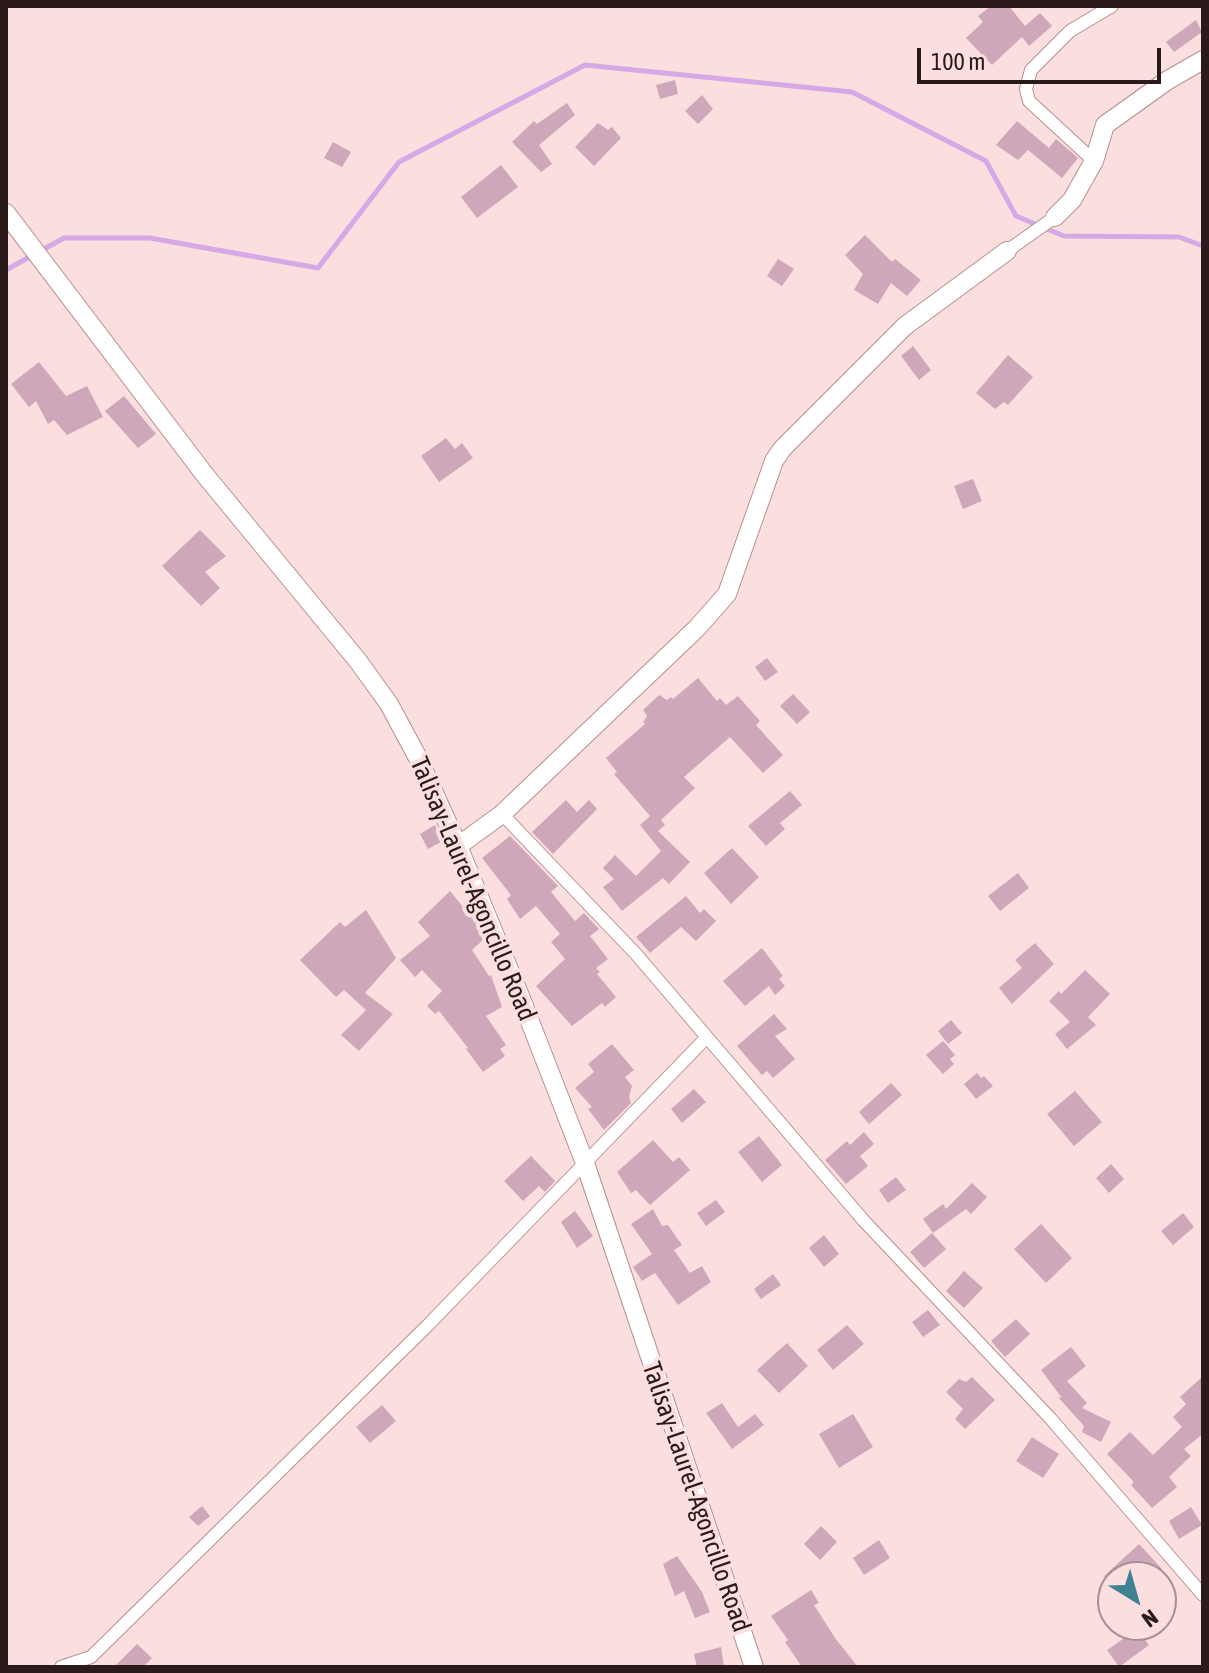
<!DOCTYPE html>
<style>
body{margin:0}
#map{position:relative;width:1209px;height:1673px;overflow:hidden;background:#fadfde;font-family:"Asap Condensed",sans-serif}
canvas{display:block}
.frame{position:absolute;inset:0;border:8px solid #2a1b1a;pointer-events:none}
.north{position:absolute;left:1097px;top:1561px;width:80px;height:80px;box-sizing:border-box;background:#fadfde;border:2px solid #a79190;border-radius:50%;rotate:143deg;font-size:22px;font-weight:700;line-height:32px;text-align:center;color:#2a1b1a}
.north::after{content:'';display:block;margin:auto;width:28px;height:36px;background:#408194;clip-path:polygon(50% 0,100% 100%,50% 72%,0 100%)}
.scale{position:absolute;left:917px;top:48px;width:244px;height:36px;box-sizing:border-box;border:4px solid #2a1b1a;border-top:0;padding-left:10px;font-size:24px;line-height:28px;white-space:nowrap;color:#2a1b1a;-webkit-text-stroke:6px #fadfde;paint-order:stroke}
</style>
<div id="map">
<canvas width="1209" height="1673"></canvas>
<div class="frame"></div>
<div class="north">N</div>
<div class="scale">100 m</div>
</div>
<script>
const g = document.querySelector('canvas').getContext('2d');
g.lineJoin = 'round';
const shape = rows => new Path2D(rows.map(r => 'M' + r).join(''));
function stroke(path, color, width, dash) { g.strokeStyle = color; g.lineWidth = width; g.lineCap = dash ? 'butt' : 'round'; g.setLineDash(dash || []); g.stroke(path); }
function fill(path, color) { g.fillStyle = color; g.fill(path, 'evenodd'); }
function write(font, color, halo, rows, align = 'center') {
  g.font = font + ' "Asap Condensed",sans-serif'; g.lineWidth = 8; g.setLineDash([]); g.textBaseline = 'middle'; g.strokeStyle = halo; g.fillStyle = color; for (const [text, x, y, turn = 0] of rows) {
    g.save(); g.translate(x, y); g.rotate((+turn || 0) * Math.PI / 180); g.textAlign = isNaN(turn) ? turn : align; if (halo) g.strokeText(text, 0, 0); g.fillText(text, 0, 0); g.restore();
  }
}
const stream = shape([
 [6,270,64,238,150,238,318,268,399,162,585,65,852,92,986,161,1016,216,1064,236,1179,237,1203,246]
]);
const building = shape([
 [991,6,1009,6,1025,26,1040,13,1052,26,1029,46,1022,37,992,65,966,38,983,22,978,16],
 [1196,20,1202,32,1174,52,1166,42],
 [675,80,678,94,660,99,656,85],
 [702,95,713,109,698,124,685,111],
 [567,103,575,115,539,145,552,164,541,172,512,142,534,121,537,124],
 [1017,121,1049,148,1056,139,1078,158,1062,178,1028,150,1018,160,996,145],
 [598,123,608,130,612,127,621,138,594,166,575,147],
 [333,142,351,152,342,167,324,158],
 [501,165,518,187,477,218,461,197],
 [865,235,892,262,895,259,921,280,907,296,891,283,878,304,854,290,863,274,845,255],
 [778,259,794,269,782,286,767,276],
 [913,346,931,370,919,380,901,356],
 [1008,355,1033,377,1008,405,1004,402,995,409,976,393],
 [39,362,66,396,87,386,103,417,67,435,54,420,48,424,36,401,29,407,11,384],
 [124,396,156,434,138,448,105,411],
 [446,438,455,449,462,443,473,458,439,482,421,456],
 [973,479,982,501,963,509,954,486],
 [200,530,226,556,205,572,220,588,201,606,162,566],
 [767,658,778,672,765,681,755,667],
 [698,678,717,701,720,698,726,705,738,696,760,721,756,725,783,755,763,773,730,737,684,777,695,788,661,820,665,825,658,831,690,862,669,884,663,878,622,911,603,887,614,879,603,868,615,855,636,876,661,851,640,825,650,816,614,774,617,772,606,758,645,724,643,722,647,716,643,710,659,695,667,700,671,697,673,699],
 [793,694,810,712,797,724,780,706],
 [790,791,802,805,780,823,785,829,766,846,748,826],
 [566,800,577,812,589,800,597,809,553,854,532,832],
 [435,825,443,841,428,849,420,834],
 [510,836,558,886,551,892,575,921,584,913,599,929,590,936,608,959,596,968,600,972,597,974,616,997,605,1007,602,1003,572,1026,536,986,565,959,551,942,560,934,536,906,520,919,507,899,511,895,482,858],
 [732,848,759,877,731,904,704,873],
 [1018,873,1029,888,1000,911,988,896],
 [450,891,478,925,483,940,472,950,489,976,491,975,502,1007,486,1016,506,1045,500,1049,505,1056,483,1072,466,1049,468,1048,439,1011,435,1014,427,1006,442,991,422,970,415,977,400,960,430,936,418,922],
 [686,896,700,913,704,909,716,921,696,941,681,927,650,953,636,937],
 [366,910,396,958,365,993,393,1014,359,1051,341,1035,366,1010,344,990,336,997,300,960,340,922,345,927],
 [1035,943,1054,964,1012,1004,999,988,1022,968,1015,960],
 [762,948,783,976,779,979,785,986,775,995,769,986,745,1006,723,981],
 [1085,970,1110,994,1088,1017,1096,1025,1067,1049,1055,1034,1070,1022,1049,1001,1059,991,1061,994],
 [774,1014,787,1029,775,1036,795,1059,773,1078,767,1071,762,1075,737,1046],
 [951,1020,962,1033,948,1044,938,1031],
 [943,1041,955,1055,950,1059,954,1064,943,1074,926,1055],
 [612,1044,634,1070,625,1077,632,1086,629,1097,631,1103,604,1130,588,1109,592,1107,575,1088,594,1072,588,1064],
 [977,1073,981,1078,984,1076,993,1086,976,1099,964,1084],
 [891,1083,902,1095,869,1124,859,1112],
 [694,1089,706,1102,682,1123,671,1109],
 [1075,1091,1102,1122,1074,1146,1047,1114],
 [864,1132,874,1144,860,1156,868,1166,846,1184,825,1160,847,1141,850,1145],
 [759,1136,782,1165,762,1182,738,1152],
 [653,1140,673,1162,679,1157,690,1170,650,1205,636,1190,631,1193,617,1172],
 [531,1156,555,1181,545,1192,539,1186,523,1201,504,1181],
 [1111,1164,1124,1179,1109,1193,1096,1178],
 [896,1177,906,1190,888,1203,879,1190],
 [972,1183,987,1197,971,1214,966,1209,933,1233,923,1219,943,1204,946,1209],
 [716,1200,725,1212,706,1226,697,1213],
 [653,1209,662,1226,668,1225,682,1245,674,1250,690,1273,702,1266,711,1282,678,1305,655,1273,642,1281,633,1267,652,1254,631,1224],
 [575,1211,593,1236,577,1248,561,1222],
 [1183,1213,1194,1227,1173,1245,1161,1231],
 [1041,1224,1072,1258,1046,1283,1014,1249],
 [932,1233,946,1249,924,1268,910,1252],
 [824,1235,839,1254,824,1267,809,1248],
 [964,1271,983,1288,964,1308,946,1291],
 [773,1274,781,1285,761,1299,754,1289],
 [928,1310,940,1325,923,1337,912,1322],
 [1016,1319,1030,1334,1005,1357,991,1341],
 [847,1325,864,1344,833,1370,817,1350],
 [787,1343,808,1366,779,1393,757,1370],
 [1071,1347,1086,1366,1067,1381,1087,1403,1082,1408,1111,1422,1101,1442,1082,1432,1084,1426,1058,1397,1062,1398,1041,1370],
 [1203,1376,1203,1434,1184,1449,1191,1456,1169,1477,1177,1487,1152,1508,1131,1485,1134,1482,1107,1454,1130,1432,1153,1455,1182,1427,1173,1417,1186,1404,1180,1397],
 [972,1377,995,1400,965,1429,955,1419,963,1409,946,1392,959,1379,966,1382],
 [722,1403,738,1427,755,1414,764,1425,732,1449,706,1413],
 [382,1405,396,1421,370,1443,356,1427],
 [853,1414,873,1447,839,1468,819,1434],
 [1032,1437,1059,1454,1043,1478,1016,1461],
 [202,1506,210,1516,198,1526,189,1517],
 [1191,1507,1202,1525,1179,1539,1169,1521],
 [821,1526,837,1542,820,1560,804,1544],
 [879,1540,890,1558,864,1575,853,1558],
 [1139,1544,1162,1569,1153,1577,1103,1577],
 [677,1556,702,1592,710,1612,695,1618,684,1591,675,1596,663,1564],
 [1161,1574,1177,1593,1161,1607],
 [811,1590,819,1603,814,1605,835,1638,858,1667,802,1667,785,1642,788,1640,771,1616],
 [1111,1625,1134,1625,1149,1645,1119,1667,1107,1650,1123,1639],
 [137,1644,152,1658,143,1667,114,1667],
 [721,1647,724,1667,697,1667,694,1654]
]);
const street = shape([
 [1094,161,1029,101,1026,89,1031,70,1070,31,1112,6],
 [1007,251,1055,217],
 [502,814,636,954,864,1221,1051,1419,1203,1595],
 [61,1667,91,1657,428,1325,706,1038]
]);
const secondary = shape([
 [6,213,205,475,358,661,389,704,418,758,458,846,522,1001,585,1163,754,1667],
 [1055,217,1072,200,1094,161,1105,125,1168,80,1203,60],
 [458,846,502,814,697,628,727,594,774,461,782,449,905,326,1007,251]
]);
const streetNames = [
 ["Talisay-Laurel-Agoncillo Road",473,889,67],
 ["Talisay-Laurel-Agoncillo Road",696,1497,71]
];
stroke(stream, '#d5a8e6', 5);
fill(building, '#cea8ba');
stroke(street, '#b78f8d', 14);
stroke(secondary, '#b78f8d', 20);
stroke(street, '#fff', 12);
stroke(secondary, '#fff', 18);
write('26px', '#2a1b1a', '#fadfde', streetNames);
</script>
